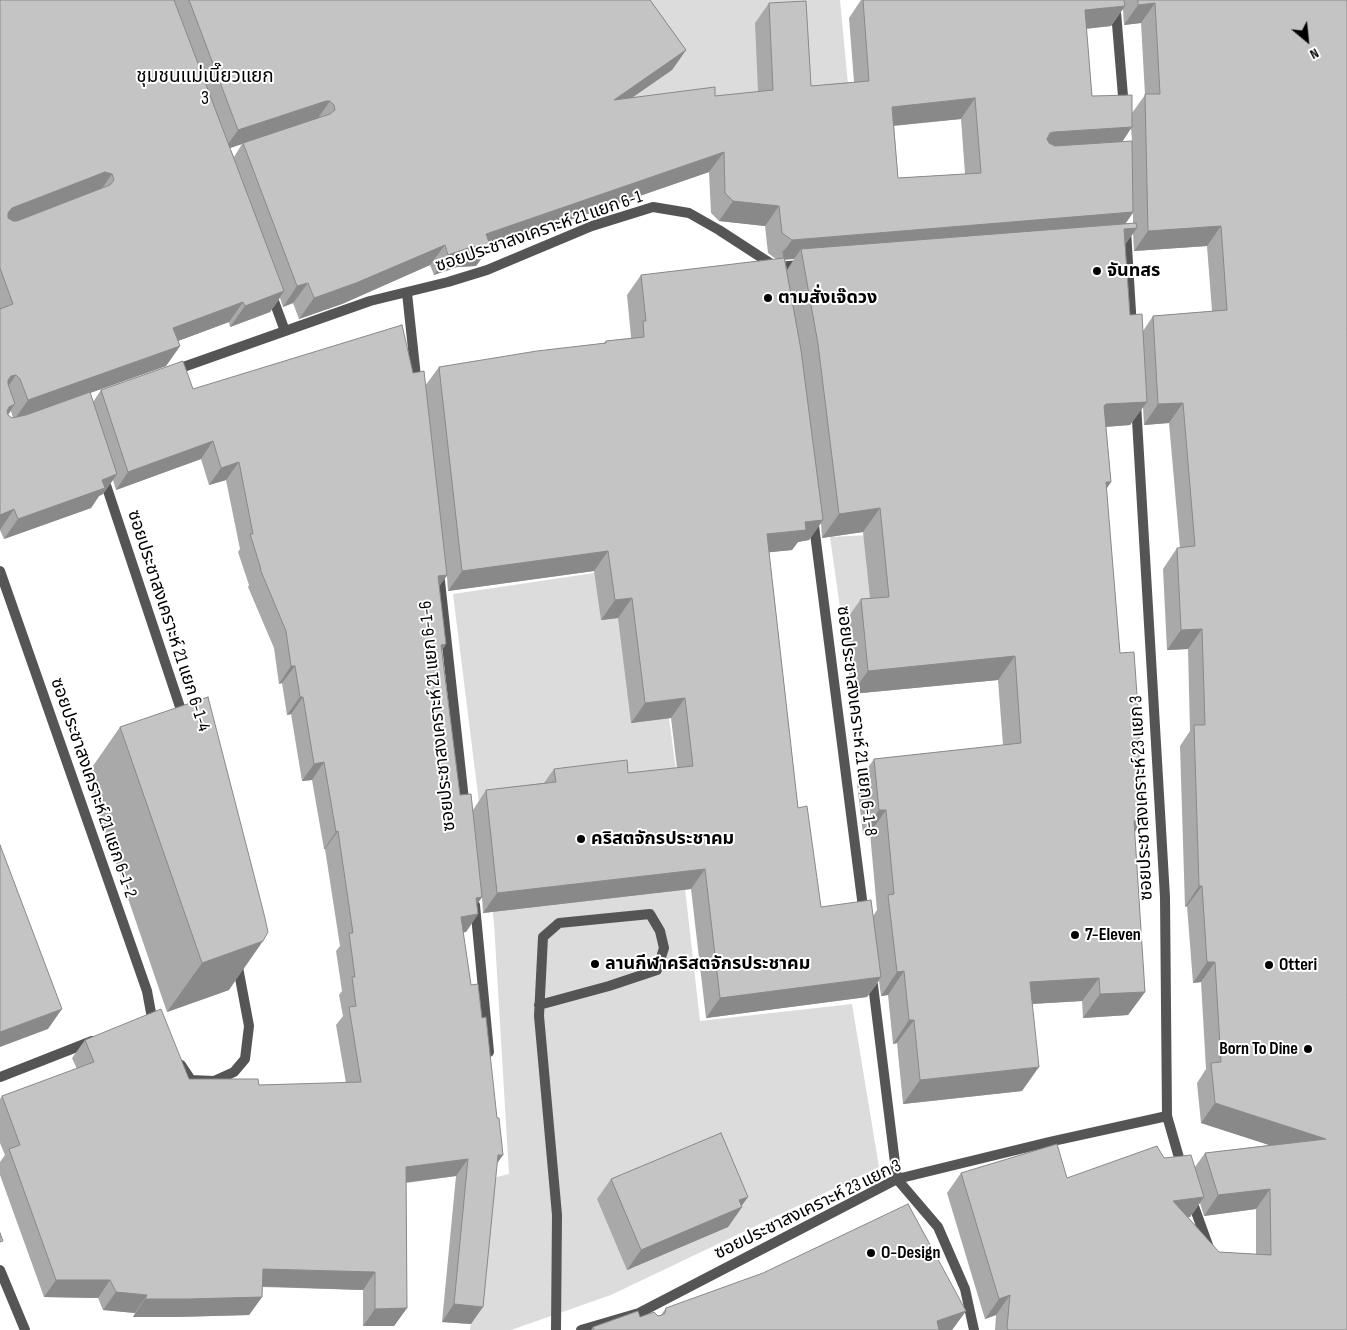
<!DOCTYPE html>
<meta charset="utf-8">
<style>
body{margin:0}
#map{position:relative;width:1347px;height:1330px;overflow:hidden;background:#fff;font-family:"Sofia Sans Condensed",sans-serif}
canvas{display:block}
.north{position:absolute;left:1282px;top:15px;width:50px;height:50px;-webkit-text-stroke:4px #fff;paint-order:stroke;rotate:152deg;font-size:14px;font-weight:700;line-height:20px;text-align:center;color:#000}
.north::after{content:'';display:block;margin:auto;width:18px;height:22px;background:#000;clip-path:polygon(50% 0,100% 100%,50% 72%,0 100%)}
</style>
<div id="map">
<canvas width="1347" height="1330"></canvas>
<div class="north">N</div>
</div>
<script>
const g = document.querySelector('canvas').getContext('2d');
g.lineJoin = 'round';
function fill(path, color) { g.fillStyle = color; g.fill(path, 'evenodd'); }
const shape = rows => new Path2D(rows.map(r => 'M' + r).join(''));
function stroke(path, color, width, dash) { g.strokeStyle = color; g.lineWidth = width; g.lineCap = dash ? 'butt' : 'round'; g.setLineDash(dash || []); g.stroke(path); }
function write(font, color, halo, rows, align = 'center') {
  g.font = font + ' "Sofia Sans Condensed","Noto Sans Thai",sans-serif'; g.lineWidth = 4; g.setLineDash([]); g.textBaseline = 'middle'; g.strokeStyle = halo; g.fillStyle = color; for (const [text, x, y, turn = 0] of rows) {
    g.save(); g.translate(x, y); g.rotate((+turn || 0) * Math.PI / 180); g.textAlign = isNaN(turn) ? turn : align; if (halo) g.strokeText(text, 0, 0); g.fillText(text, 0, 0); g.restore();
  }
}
const green = shape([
 [593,0,840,0,849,95,607,128],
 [870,535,877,617,842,622,830,537],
 [648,565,680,799,675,800,700,1021,852,1004,879,1167,611,1295,511,1330,470,1330,489,1179,509,1174,494,923,453,594]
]);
const service = shape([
 [539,1005,609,986,657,970,664,948,660,931,650,914,559,923,543,937,539,1016,557,1215,556,1330]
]);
const minor = shape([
 [1115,0,1124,108],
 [1126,230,1132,328],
 [271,293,285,331],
 [407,293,417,386],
 [172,371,370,301,448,282,487,270,592,226,653,207,689,213,719,230,776,267,801,265],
 [1136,403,1165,897,1167,1116,1182,1168],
 [103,476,184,719],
 [813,518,864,915],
 [0,571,147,991,152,1018],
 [439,572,465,809],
 [475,905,489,1052],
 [872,977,897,1179,938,1227,965,1289,974,1330],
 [181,1065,191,1080,214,1081,234,1072,245,1059,249,1026,237,962],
 [0,1077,92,1041],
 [1191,1198,1209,1248],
 [0,1270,25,1330],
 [581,1330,639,1313,897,1179,1049,1142,1167,1116]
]);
const wall = shape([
 [0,0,650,0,686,50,672,70,632,97,715,96,758,92,755,23,769,3,811,86,854,82,849,18,861,0,1347,0,1347,1330,995,1330,996,1315,985,1319,947,1193,961,1173,1067,1178,1164,1158,1195,1167,1205,1153,1270,1145,1201,1123,1197,1083,1206,1069,1201,982,1193,983,1187,906,1185,907,1180,746,1190,731,1188,649,1167,650,1163,569,1177,548,1180,548,1169,423,1144,425,1143,407,1130,425,1106,427,1111,482,1106,489,1120,653,1138,740,1143,820,1134,833,1145,992,1128,1015,1083,1018,1082,1001,1032,1004,1022,1091,903,1104,897,1043,893,1044,888,995,881,996,879,981,867,997,706,1018,691,889,483,913,482,897,477,904,478,914,466,932,463,932,471,985,497,1118,503,1155,497,1163,471,1324,442,1322,456,1176,406,1183,407,1308,394,1326,363,1326,363,1290,262,1287,262,1297,249,1315,176,1317,133,1317,135,1313,103,1310,98,1298,44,1297,0,1175,0,1162,5,1155,0,1143,0,1099,2,1096,77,1069,72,1058,85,1040,189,1079,259,1085,346,1083,336,1025,343,1016,339,995,342,991,336,951,340,946,325,849,324,849,312,780,302,781,291,714,287,715,282,683,279,684,274,648,248,587,249,585,238,552,240,549,226,480,209,485,201,459,116,490,113,480,103,494,99,496,91,508,4,539,0,530],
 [1123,9,1124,25,1141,23,1145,95,1132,113,1092,96,1086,29,1111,26],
 [961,119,965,174,898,178,894,126],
 [1131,128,1132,141,1122,142],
 [242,144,234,157,230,148],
 [709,172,711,213,719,221,765,226,768,253,776,259,641,275,627,295,631,337,631,338,606,341,604,343,439,367,425,386,413,373,193,389,101,390,93,402,90,393,166,366,180,346,178,341,229,322,230,327,270,312,280,298,283,307,293,303,299,319,342,304,430,265,434,275,457,267,476,266,489,248],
 [1133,213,1133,223,1126,223],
 [1133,233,1134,251,1207,246,1212,311,1153,316,1143,331,1130,315,1125,244],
 [785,259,794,259,787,270],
 [11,411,13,418,12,418,8,415],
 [821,523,822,538,863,532,870,598,861,599,844,623,851,694,998,680,1003,745,874,759,857,783,863,834,870,833,877,910,873,916,821,907,798,808,769,552,792,550,798,542,809,540],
 [594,571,601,620,618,618,631,723,671,718,677,768,628,773,554,769,544,783,486,790,473,810,460,795,442,650,446,644,439,586,447,576,448,591],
 [1200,1203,1204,1216,1256,1209,1256,1254,1219,1252,1188,1217,1190,1217],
 [120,727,229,990,167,1012,86,776],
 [611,1179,748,1197,741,1206,742,1207,728,1227,627,1270,597,1199],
 [666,1308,966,1311,952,1330,591,1330,593,1327,640,1317,661,1315]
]);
const shadedWall = shape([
 [1155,3,1141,23,1124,25,1138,5],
 [1125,6,1111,26,1071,30,1085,10],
 [686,50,672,70,600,120,614,100],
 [975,98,961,119,878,127,892,107],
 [326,101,330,101,316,121,243,143,242,144,224,150,238,130],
 [1132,127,1118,148,1040,152,1050,133,1054,132],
 [724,152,709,172,489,248,476,266,457,267,434,275,448,255,486,234],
 [105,172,112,174,98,194,0,228,8,213,12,208],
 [733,201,779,206,765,226,719,221],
 [1133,212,1119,233,801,249,794,259,782,260,784,258,783,252,792,240],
 [1221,226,1207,246,1134,251,1148,231],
 [1137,228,1120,252,1124,229],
 [445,245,430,265,342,304,299,319,314,298],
 [308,283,293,303,283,307,297,286],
 [284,291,270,312,230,327,245,306],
 [243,302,229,322,159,348,173,328],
 [180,346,166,366,14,420,28,400],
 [16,375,2,395,0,391,11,376],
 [1147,402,1130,425,1089,428,1106,404],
 [1183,403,1169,423,1144,425,1158,404],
 [15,404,1,424,9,407],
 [213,441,201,459,116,490,128,472],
 [239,462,226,480,209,485,221,468],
 [117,474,103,494,99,496,91,508,4,539,18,519,102,480],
 [1106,482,1111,482,1095,506],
 [880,508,863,532,822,538,839,514],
 [14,509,0,530,0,515],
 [823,520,809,540,798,542,792,550,753,554,767,534,805,522],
 [608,551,594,571,448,591,462,571],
 [447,575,435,593,438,576],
 [632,598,618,618,601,620,615,600],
 [1202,629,1188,649,1167,650,1181,630],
 [446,644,434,662,441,645],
 [1015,656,998,680,851,694,868,671],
 [291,666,295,666,282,683,279,684],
 [300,697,303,697,291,714,287,715],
 [685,698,671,718,631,723,645,703],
 [324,762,312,780,302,781,314,764],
 [879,810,886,810,870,833,863,834],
 [1143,820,1126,844,1134,821],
 [338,831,325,849,324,849,336,832],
 [705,869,691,889,483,913,497,893],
 [1199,886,1202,886,1187,906,1185,907],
 [482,897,470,915,476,898],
 [478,914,466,932,449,935,461,917],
 [263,941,229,990,167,1012,202,963],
 [1207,962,1215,962,1201,982,1193,983],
 [904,971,888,995,881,996,897,972],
 [881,977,867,997,706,1018,720,998],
 [1099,978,1082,1001,1013,1005,1030,982],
 [1145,992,1128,1015,1083,1018,1100,994],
 [62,1009,48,1029,0,1047,0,1032],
 [909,1020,914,1020,897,1043,893,1044],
 [1039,1067,1022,1091,903,1104,920,1080],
 [1215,1103,1326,1139,1312,1159,1201,1123],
 [498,1155,503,1155,491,1172],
 [468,1159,456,1176,393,1184,406,1167],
 [1270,1189,1256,1209,1204,1216,1218,1195],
 [748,1197,740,1208,742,1207,728,1227,627,1270,641,1250,739,1200],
 [1204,1197,1190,1217,1159,1221,1173,1201],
 [263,1269,375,1272,363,1290,251,1286],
 [56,1280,110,1280,98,1298,44,1297],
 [116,1292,147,1295,135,1313,103,1310],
 [1010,1295,996,1315,985,1319,999,1299],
 [262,1297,249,1315,176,1317,133,1317,145,1299],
 [454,1304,483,1307,471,1324,442,1322],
 [407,1308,394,1326,363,1326,375,1309],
 [966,1311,952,1330,931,1330,937,1321]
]);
const building = shape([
 [0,0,174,0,284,291,245,306,243,302,173,328,180,346,28,400,20,379,16,375,11,376,8,380,8,384,15,404,9,407,7,411,8,415,12,418,26,415,90,392,117,474,102,480,105,488,18,519,14,509,0,515,0,309,13,304,0,268,0,0],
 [105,172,112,174,114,180,110,185,17,221,13,221,8,218,8,213,12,208,105,172],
 [189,0,650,0,686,50,614,100,715,87,715,96,773,90,769,3,806,1,811,86,869,81,863,0,1124,0,1125,6,1085,10,1092,96,1132,95,1132,127,1054,132,1050,133,1047,139,1049,143,1055,146,1132,141,1133,212,792,240,782,233,779,206,733,201,725,193,724,152,486,234,490,245,471,247,448,255,445,245,356,283,314,298,308,283,297,286,243,143,330,114,335,110,334,105,330,101,326,101,238,130,189,0],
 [975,98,981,173,898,178,892,107,975,98],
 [1138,0,1347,0,1347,1330,1008,1330,1007,1327,1010,1295,999,1299,961,1173,1057,1144,1067,1178,1157,1146,1164,1158,1191,1155,1204,1197,1173,1201,1219,1252,1271,1255,1270,1189,1218,1195,1205,1153,1326,1139,1215,1103,1211,1063,1221,1062,1215,962,1207,962,1202,886,1199,886,1194,725,1205,725,1202,629,1181,630,1177,548,1195,546,1183,403,1158,404,1153,316,1227,310,1221,226,1148,231,1145,94,1160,94,1155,3,1138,5,1138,0],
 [1136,223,1137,228,1124,229,1130,315,1142,314,1147,402,1106,404,1104,406,1111,482,1106,482,1120,653,1134,652,1140,738,1138,738,1143,820,1134,821,1145,992,1100,994,1099,978,1030,982,1039,1067,920,1080,914,1020,909,1020,904,971,897,972,888,895,894,894,886,810,879,810,874,759,1021,743,1015,656,868,671,861,599,889,597,880,508,839,514,818,344,801,249,1136,223],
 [783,251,801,350,823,520,805,522,806,530,767,534,798,808,807,806,821,907,871,900,881,977,720,998,705,869,497,893,486,790,556,782,554,769,627,760,628,773,693,766,685,698,645,703,632,598,615,600,608,551,462,571,439,367,537,351,606,343,606,341,644,337,643,321,646,321,641,275,784,258,783,251],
 [402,325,413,373,424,371,447,575,438,576,446,644,441,645,460,795,471,794,482,897,476,898,478,914,461,917,471,985,478,984,482,1018,486,1017,497,1118,499,1118,503,1155,498,1155,483,1307,454,1304,468,1159,406,1167,407,1308,375,1309,375,1272,263,1269,262,1297,188,1299,145,1299,147,1295,116,1292,110,1280,56,1280,9,1149,20,1145,2,1096,94,1062,85,1040,161,1009,189,1079,258,1079,259,1085,361,1082,349,1007,356,1006,352,977,355,977,349,933,353,933,338,831,336,832,324,762,314,764,303,697,300,697,295,666,291,666,286,631,260,569,261,569,250,534,253,534,239,462,221,468,213,441,128,472,101,390,183,361,193,389,402,325],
 [208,697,264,914,268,932,263,941,202,963,120,727,208,697],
 [0,845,62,1009,0,1032,0,845],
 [721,1133,748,1197,739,1200,742,1207,641,1250,611,1179,721,1133],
 [908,1204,966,1311,937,1321,939,1330,594,1330,593,1327,638,1311,640,1317,654,1312,658,1316,662,1315,665,1313,666,1308,763,1273,908,1204],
 [0,1233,3,1241,0,1242,0,1233]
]);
const markers = [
 [1097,271,5,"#000"],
 [768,298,5,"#000"],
 [581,839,5,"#000"],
 [1075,935,5,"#000"],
 [595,964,5,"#000"],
 [1269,965,5,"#000"],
 [1308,1049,5,"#000"],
 [871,1253,5,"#000"]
];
const streetNames = [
 ["ซอยประชาสงเคราะห์ 21 แยก 6-1",539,232,-19],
 ["ซอยประชาสงเคราะห์ 21 แยก 6-1-4",168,621,72],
 ["ซอยประชาสงเคราะห์ 21 แยก 6-1-6",438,716,-96],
 ["ซอยประชาสงเคราะห์ 21 แยก 6-1-8",856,721,83],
 ["ซอยประชาสงเคราะห์ 21 แยก 6-1-2",93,788,71],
 ["ซอยประชาสงเคราะห์ 23 แยก 3",1142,798,-93],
 ["ซอยประชาสงเคราะห์ 23 แยก 3",808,1210,-26]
];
const poiNames = [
 ["จันทสร",1107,271],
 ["ตามสั่งเจ๊ดวง",778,298],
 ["คริสตจักรประชาคม",591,839],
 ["7-Eleven",1085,935],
 ["ลานกีฬาคริสตจักรประชาคม",605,964],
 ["Otteri",1279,965],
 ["Born To Dine",1298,1049,"right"],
 ["O-Design",881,1253]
];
const neighbourhoodNames = [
 ["ชุมชนแม่เนี๊ยวแยก",205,77],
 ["3",205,99]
];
fill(green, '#dcdcdc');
stroke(service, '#555', 10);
stroke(minor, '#555', 10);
fill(wall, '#a9a9a9');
fill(shadedWall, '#898989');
fill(building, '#c4c4c4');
stroke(building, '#898989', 1);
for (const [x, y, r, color] of markers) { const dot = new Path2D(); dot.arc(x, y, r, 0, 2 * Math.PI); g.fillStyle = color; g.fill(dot); stroke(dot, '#fff', 2); }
write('18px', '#000', '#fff', streetNames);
write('bold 18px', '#000', '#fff', poiNames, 'left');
write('19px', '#000', '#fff', neighbourhoodNames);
</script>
